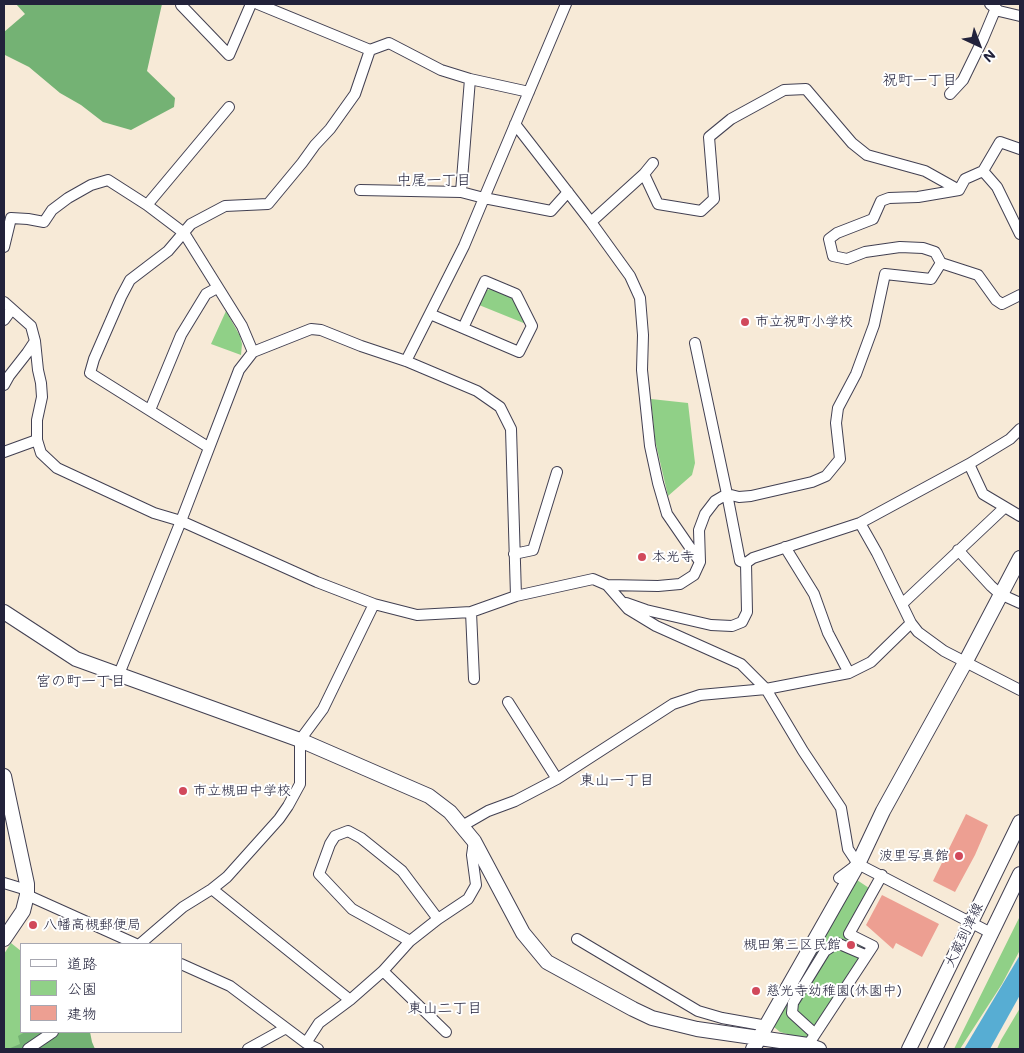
<!DOCTYPE html>
<meta charset="utf-8">
<style>
body{margin:0}
#map{position:relative;width:1024px;height:1053px;overflow:hidden;background:#f7ead7;font-family:Mali,"Klee One",sans-serif}
canvas{display:block}
.frame{position:absolute;inset:0;border:5px solid #22223b;pointer-events:none}
.legend{position:absolute;left:20px;top:943px;width:162px;height:90px;box-sizing:border-box;background:#fff;border:1px solid #a7a7b1;margin:0;padding:6px 9px;list-style:none;font-size:15px;color:#22223b}
.legend li{display:flex;align-items:center;gap:10px;height:25px}
.legend b{width:25px;border:1px solid #a7a7b1}
.north{position:absolute;left:954px;top:20px;width:50px;height:50px;-webkit-text-stroke:4px #fff;paint-order:stroke;rotate:137deg;font-size:14px;font-weight:700;line-height:20px;text-align:center;color:#22223b}
.north::after{content:'';display:block;margin:auto;width:18px;height:22px;background:#22223b;clip-path:polygon(50% 0,100% 100%,50% 72%,0 100%)}
</style>
<div id="map">
<canvas width="1024" height="1053"></canvas>
<div class="frame"></div>
<ul class="legend">
<li><b style="height:6px;background:#fff"></b>道路</li>
<li><b style="height:14px;background:#90d087"></b>公園</li>
<li><b style="height:14px;background:#ed9f92"></b>建物</li>
</ul>
<div class="north">N</div>
</div>
<script>
const g = document.querySelector('canvas').getContext('2d');
g.lineJoin = 'round';
function fill(path, color) { g.fillStyle = color; g.fill(path, 'evenodd'); }
const shape = rows => new Path2D(rows.map(r => 'M' + r).join(''));
function stroke(path, color, width, dash) { g.strokeStyle = color; g.lineWidth = width; g.lineCap = dash ? 'butt' : 'round'; g.setLineDash(dash || []); g.stroke(path); }
function write(font, color, halo, rows, align = 'center') {
  g.font = font + ' Mali,"Klee One",sans-serif'; g.lineWidth = 4; g.setLineDash([]); g.textBaseline = 'middle'; g.strokeStyle = halo; g.fillStyle = color; for (const [text, x, y, turn = 0] of rows) {
    g.save(); g.translate(x, y); g.rotate((+turn || 0) * Math.PI / 180); g.textAlign = isNaN(turn) ? turn : align; if (halo) g.strokeText(text, 0, 0); g.fillText(text, 0, 0); g.restore();
  }
}
const green = shape([
 [490,289,514,298,526,324,479,305,487,290],
 [226,311,240,336,242,344,241,355,211,344],
 [651,399,688,403,695,463,692,475,668,496,655,440],
 [854,878,869,888,843,934,870,948,809,1040,780,1032,774,1027],
 [1020,916,1020,950,1002,984,960,1049,954,1049],
 [11,943,21,951,21,1032,46,1032,21,1049,4,1049,4,954],
 [1020,1008,1020,1049,997,1049,1001,1040]
]);
const forest = shape([
 [16,4,162,4,147,71,175,98,174,107,131,130,103,122,81,105,60,93,29,67,5,55,4,56,4,32,25,14],
 [25,1032,90,1032,92,1042,95,1049,4,1049,4,1048,8,1049,20,1044,18,1036]
]);
const water = shape([
 [1020,955,1020,995,990,1049,964,1049]
]);
const building = shape([
 [966,814,988,825,975,855,955,892,933,881],
 [882,895,939,924,922,957,896,943,893,949,866,925]
]);
const street = shape([
 [182,4,181,5,229,55,251,4],
 [258,4,370,50,389,43,441,70,470,79,529,92],
 [990,4,999,11,1020,16],
 [950,94,963,80,983,39,996,8],
 [515,124,591,222,630,276,640,298,643,335,642,370,650,446,658,483,667,514,700,562],
 [983,171,1000,142,1020,149],
 [644,174,658,204,701,211,714,199,709,137,731,119,784,90,806,89,852,143,867,155,925,171,959,190],
 [360,190,461,192,484,198,566,4],
 [959,190,918,197,889,198,881,201,873,219,837,233,829,239,833,256,847,259,865,252,900,247,923,248,935,252,941,263,978,275,996,300,1002,304,1020,295],
 [959,190,965,179,983,171,997,187,1020,234],
 [461,192,470,79],
 [147,205,229,107],
 [591,222,644,174,653,163],
 [4,247,11,218,28,219,44,222,52,210,68,198,91,185,108,180,147,205,184,233,242,326,253,352],
 [4,302,31,326,35,341,38,370,41,383,42,397,37,420,37,440,41,453,57,468,154,513,181,521,317,582,374,604,417,615,471,612,516,596,593,579,607,585,628,609,656,626,741,664,766,689,803,751,841,808,848,849,858,864,991,933],
 [430,314,519,352,532,326,516,294,485,281,463,328],
 [4,320,12,309],
 [406,361,464,246,484,198,551,211,568,192],
 [4,385,9,376,27,353,35,341],
 [150,410,181,335,206,294,217,288],
 [208,447,90,373,94,359,121,297,130,280,168,251,191,224,225,206,268,204,302,163,315,145,330,129,355,94,370,50],
 [4,452,37,440],
 [969,464,983,494,1020,516],
 [860,523,877,553,911,623,918,632,944,651,1020,690],
 [785,547,814,594,828,633,849,673],
 [958,550,991,586,1000,594,1020,603],
 [514,554,533,550,557,472],
 [746,563,740,561,727,494,739,497,751,496,812,482,826,476,840,459,836,423,838,408,856,374,874,325,885,274,931,279,941,263],
 [607,585,658,586,680,584,694,575,700,562,699,530,705,514,715,501,727,494,695,343],
 [626,603,646,610,711,625,732,626,742,622,747,612,746,563,753,558,860,523,969,464,1010,439,1020,429],
 [902,604,1004,508],
 [471,612,474,679],
 [119,674,181,521,239,370,253,352,311,329,321,330,361,346,406,361,477,391,500,407,511,429,516,596],
 [508,702,557,779],
 [462,826,488,811,515,801,557,779,673,704,700,695,766,689,849,673,871,662,911,623],
 [839,878,855,866],
 [4,883,27,890],
 [212,889,350,1000],
 [27,895,136,944],
 [577,939,698,1011,722,1018,767,1026],
 [410,941,352,909,319,874,330,844,335,836,348,831,361,838,402,871,438,919],
 [140,944,183,907,212,889,227,877,279,819,288,806,300,784,300,740,323,709,374,604],
 [181,964,230,986,306,1043,318,1049],
 [383,971,446,1032],
 [814,1033,792,1013,793,1003,825,951,837,943,865,955],
 [306,1043,319,1023,350,1000,383,971,410,941,438,919,468,899,476,885,472,855,474,841],
 [808,1045,873,946,849,934,882,875],
 [28,1049,53,1032],
 [248,1049,286,1028]
]);
const secondary = shape([
 [4,612,76,659,300,740,429,796,450,812,474,841,523,933,547,962,633,1009,652,1018,697,1029,808,1045,819,1049],
 [4,776,27,884,27,895,23,911,4,939],
 [753,1049,858,864,883,811,966,661,1020,558],
 [909,1049,1020,822],
 [935,1049,1020,874]
]);
const markers = [
 [745,322,5,"#d1495b"],
 [642,557,5,"#d1495b"],
 [183,791,5,"#d1495b"],
 [959,856,5,"#d1495b"],
 [33,925,5,"#d1495b"],
 [851,945,5,"#d1495b"],
 [756,991,5,"#d1495b"]
];
const poiNames = [
 ["市立祝町小学校",755,322],
 ["本光寺",652,557],
 ["市立槻田中学校",193,791],
 ["波里写真館",949,856,"right"],
 ["八幡高槻郵便局",43,925],
 ["槻田第三区民館",841,945,"right"],
 ["慈光寺幼稚園(休園中)",766,991]
];
const streetNames = [
 ["大蔵到津線",964,935,-64]
];
const neighbourhoodNames = [
 ["祝町一丁目",920,80],
 ["中尾一丁目",434,180],
 ["宮の町一丁目",81,681],
 ["東山一丁目",617,780],
 ["東山二丁目",445,1008]
];
fill(green, '#90d087');
fill(forest, '#74b274');
fill(water, '#57add3');
fill(building, '#ed9f92');
stroke(street, '#424052', 12);
stroke(secondary, '#424052', 16);
stroke(street, '#fff', 10);
stroke(secondary, '#fff', 14);
for (const [x, y, r, color] of markers) { const dot = new Path2D(); dot.arc(x, y, r, 0, 2 * Math.PI); g.fillStyle = color; g.fill(dot); stroke(dot, '#fff', 2); }
write('14px', '#22223b', '#fff', poiNames, 'left');
write('14px', '#22223b', '#fff', streetNames);
write('15px', '#22223b', '#fff', neighbourhoodNames);
</script>
